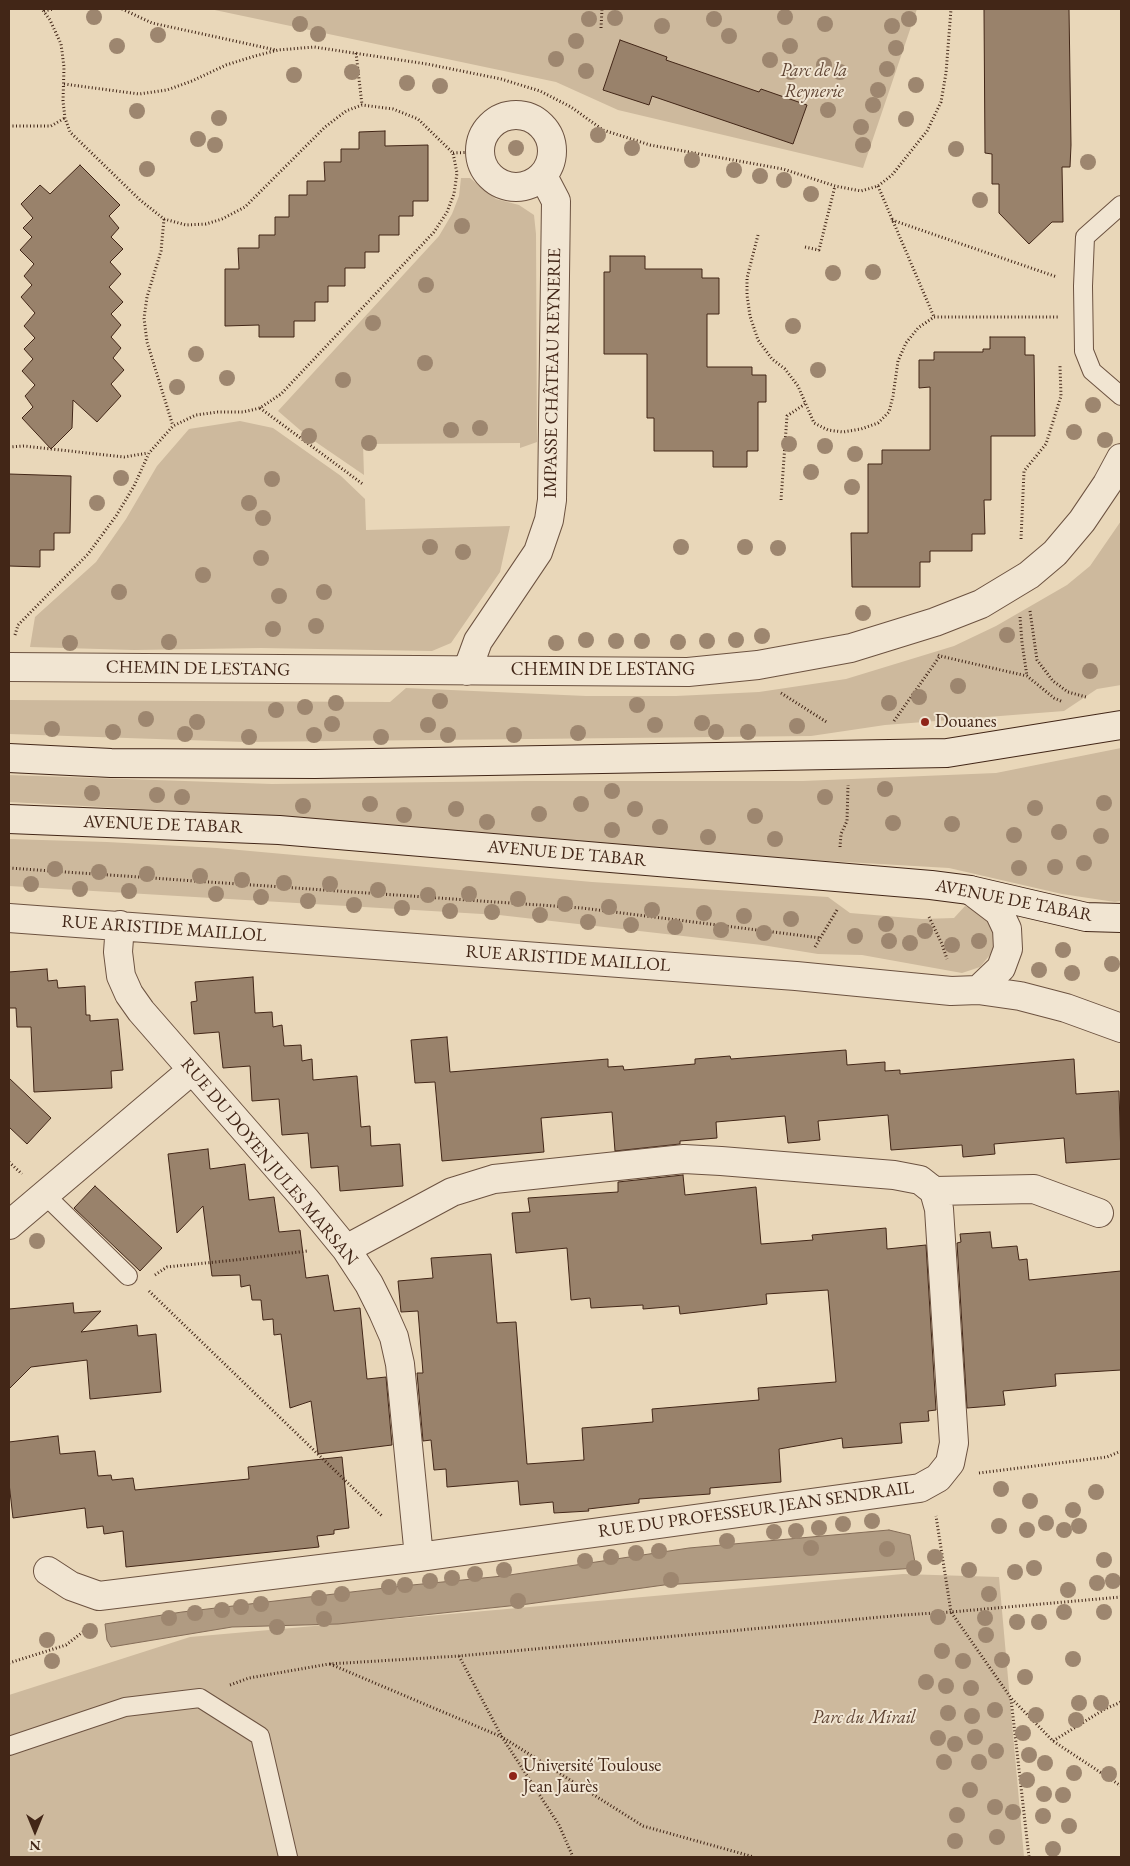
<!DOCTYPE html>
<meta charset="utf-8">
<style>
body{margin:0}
#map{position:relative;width:1130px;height:1866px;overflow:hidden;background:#e9d7b9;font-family:"EB Garamond",serif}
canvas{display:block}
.frame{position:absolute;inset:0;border:10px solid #422617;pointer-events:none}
.north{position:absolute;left:10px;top:1806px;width:50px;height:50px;-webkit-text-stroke:4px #f1e5d2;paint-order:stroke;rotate:180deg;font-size:14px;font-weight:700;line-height:20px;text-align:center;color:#422617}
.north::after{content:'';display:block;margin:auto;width:18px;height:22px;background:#422617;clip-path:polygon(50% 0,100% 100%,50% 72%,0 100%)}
</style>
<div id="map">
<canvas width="1130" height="1866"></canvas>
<div class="frame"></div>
<div class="north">N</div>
</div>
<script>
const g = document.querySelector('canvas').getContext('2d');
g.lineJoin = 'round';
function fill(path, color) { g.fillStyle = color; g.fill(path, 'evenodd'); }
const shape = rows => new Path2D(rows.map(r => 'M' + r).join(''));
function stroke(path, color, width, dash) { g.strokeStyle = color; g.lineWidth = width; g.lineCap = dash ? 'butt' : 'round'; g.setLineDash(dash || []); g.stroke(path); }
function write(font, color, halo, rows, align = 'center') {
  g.font = font + ' "EB Garamond",serif'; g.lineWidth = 4; g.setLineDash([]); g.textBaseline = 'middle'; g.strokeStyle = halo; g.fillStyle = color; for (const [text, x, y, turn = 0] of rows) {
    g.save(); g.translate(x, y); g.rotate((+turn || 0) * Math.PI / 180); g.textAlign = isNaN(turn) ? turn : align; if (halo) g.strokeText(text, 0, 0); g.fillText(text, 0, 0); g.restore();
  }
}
const green = shape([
 [210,9,917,9,863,168,618,110,556,82],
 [461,178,470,178,496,199,519,205,534,215,536,234,537,442,520,448,520,443,363,444,364,475,307,436,278,411,439,236,452,214,459,196],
 [240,421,273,428,341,476,365,499,366,530,510,526,500,572,451,643,432,651,261,648,134,650,30,647,35,617,96,562,126,519,157,466,189,429],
 [1121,521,1121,685,1097,689,1064,711,885,725,811,736,245,742,9,734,9,700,390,702,406,688,586,696,676,696,759,692,846,679,954,646,996,626,1067,585,1090,566],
 [1121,748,1121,901,1115,902,1062,894,949,868,725,855,273,816,9,802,9,775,272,784,527,781,803,781,996,773],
 [9,839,107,842,217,848,592,882,828,897,850,913,922,919,954,918,965,906,985,915,993,931,994,950,980,967,962,973,862,955,818,954,762,945,499,915,9,886],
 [903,1574,999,1577,1024,1857,9,1857,9,1695,190,1637]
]);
const water = shape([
 [889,1530,910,1535,916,1568,664,1585,528,1604,338,1624,232,1627,111,1647,107,1640,105,1624,182,1612,402,1586,503,1576,689,1548,889,1530]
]);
const building = shape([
 [984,9,1069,9,1071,145,1070,167,1062,167,1063,222,1052,222,1029,244,999,213,999,184,992,184,992,154,985,153,984,9],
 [620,40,667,57,666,60,759,92,761,89,807,105,793,144,652,96,649,105,603,90,620,40],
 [385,131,385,146,428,145,428,201,413,201,413,216,399,216,399,235,379,235,379,252,365,252,365,268,345,268,345,286,328,286,328,302,315,302,315,321,294,321,294,337,259,337,259,325,225,326,225,269,239,269,238,248,259,248,259,235,275,235,275,217,289,217,289,195,307,195,307,181,325,181,324,162,341,162,341,149,359,149,359,132,385,131],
 [80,165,120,205,109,216,119,228,111,237,123,249,110,262,121,274,109,287,123,302,111,314,121,325,111,337,121,348,113,358,124,370,111,384,121,396,97,422,73,400,72,428,51,449,22,418,33,407,25,396,35,385,22,371,33,359,24,349,35,338,24,326,35,313,21,297,32,285,24,276,34,264,20,250,32,237,23,228,33,218,21,204,40,185,50,194,80,165],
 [610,256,645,256,645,269,702,269,702,278,719,278,719,314,707,314,707,367,752,367,752,375,766,375,766,402,758,402,758,451,747,451,747,467,713,467,713,451,654,451,654,418,647,418,647,354,604,354,604,272,610,272,610,256],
 [990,337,1025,337,1025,355,1034,355,1035,436,991,436,991,500,984,500,985,534,972,534,972,551,930,551,930,562,920,562,920,587,852,587,851,533,868,533,868,464,882,464,882,450,930,450,930,387,919,388,919,360,934,360,934,352,983,352,983,349,990,349,990,337],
 [9,474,71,476,70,533,54,533,54,550,40,550,40,567,9,566,9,474],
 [47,969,48,981,57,980,58,988,85,986,86,1015,90,1015,90,1021,118,1019,123,1070,111,1071,112,1088,34,1092,31,1027,17,1027,16,1008,9,1008,9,972,47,969],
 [253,977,255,1013,272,1012,273,1027,282,1025,284,1046,301,1045,302,1061,312,1059,313,1080,357,1076,361,1127,370,1126,371,1146,400,1144,403,1186,340,1191,338,1166,311,1168,308,1133,282,1135,279,1099,252,1101,250,1066,223,1068,219,1032,194,1034,191,1002,197,1001,195,982,253,977],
 [447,1037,450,1072,608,1059,608,1067,623,1066,624,1070,695,1064,695,1059,730,1056,731,1059,846,1050,847,1065,885,1062,885,1071,900,1070,900,1074,1074,1059,1076,1094,1119,1091,1121,1159,1066,1163,1064,1138,994,1144,995,1154,963,1157,962,1145,891,1150,888,1115,818,1121,820,1140,788,1143,785,1116,716,1122,717,1138,680,1141,680,1144,615,1151,612,1112,541,1118,544,1152,442,1161,435,1082,415,1083,411,1040,447,1037],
 [9,1078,51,1118,27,1144,9,1127,9,1078],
 [208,1149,210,1169,245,1164,249,1200,274,1197,279,1232,300,1230,306,1278,328,1275,334,1311,360,1308,367,1379,386,1377,392,1445,318,1454,311,1401,290,1408,281,1334,274,1335,273,1319,263,1320,261,1300,252,1300,250,1285,241,1287,240,1275,212,1276,203,1206,177,1233,168,1154,208,1149],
 [683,1175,685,1195,756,1187,761,1244,813,1240,812,1235,886,1228,887,1249,926,1245,936,1410,928,1411,929,1421,900,1423,902,1443,843,1448,842,1438,779,1449,781,1482,710,1488,710,1494,639,1499,639,1503,588,1509,589,1511,554,1513,553,1502,520,1505,518,1481,447,1487,446,1469,434,1470,431,1440,423,1441,417,1373,423,1373,418,1311,401,1312,398,1281,433,1278,431,1258,491,1254,497,1323,516,1322,527,1464,584,1460,582,1428,653,1422,652,1409,759,1400,758,1388,836,1382,828,1290,766,1294,767,1304,680,1314,679,1306,643,1309,643,1305,591,1308,590,1298,571,1300,567,1248,516,1253,512,1213,530,1212,528,1198,618,1192,618,1182,683,1175],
 [95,1186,162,1248,140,1271,74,1208,95,1186],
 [990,1232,992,1248,1017,1246,1019,1260,1027,1259,1029,1280,1121,1271,1121,1370,1055,1374,1056,1386,1003,1391,1005,1405,967,1408,957,1243,961,1242,960,1234,990,1232],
 [73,1303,74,1313,101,1311,81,1332,137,1325,138,1336,156,1334,161,1392,90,1399,87,1360,31,1367,9,1389,9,1309,73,1303],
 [58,1436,60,1454,95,1451,98,1476,111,1475,112,1480,133,1478,135,1490,249,1479,248,1467,342,1457,349,1528,334,1530,334,1534,317,1536,319,1547,126,1567,123,1531,104,1534,103,1526,87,1528,85,1508,13,1518,9,1483,9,1442,58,1436]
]);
const path = shape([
 [122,9,152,23,276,50],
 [44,11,53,9],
 [601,28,602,9],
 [356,53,362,105],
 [64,84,139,94,167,90,192,81,226,65,255,56,278,50,314,47,427,64,501,79,540,91,571,107,603,130,650,145,783,169,835,186,861,191,878,186,892,175,927,131,941,102,946,73,951,9],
 [9,126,51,126,65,118],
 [453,153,480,152],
 [878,186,934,317],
 [164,219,161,251,147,297,144,318,147,342,173,426],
 [892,220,1057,277],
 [758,235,747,278,747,295,750,316,758,340,772,359,785,369,798,386,814,423,828,430,843,432,861,429,878,423,889,412,893,396,898,361,906,343,918,328,934,317,1059,317],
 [805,247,819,250,835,186],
 [260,408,364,485],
 [9,447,24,446,124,457,148,453],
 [781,500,787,416,805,404],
 [1021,539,1024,471,1046,444,1061,396,1060,366],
 [1030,611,1037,660,1053,681,1068,692,1086,697],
 [1020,617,1022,643,1027,676],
 [15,635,18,625,88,554,116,516,134,486,149,453,173,426,196,415,218,412,243,412,260,408,281,394,434,232,447,212,454,194,457,173,453,153,418,119,393,109,362,105,346,111,325,127,245,207,222,219,206,224,186,225,164,219,140,200,70,132,65,118,63,101,64,67,61,44,50,20,42,9],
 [938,655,940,656,1027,676,1054,698,1063,702],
 [781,693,828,723],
 [894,721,940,656],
 [840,847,841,834,847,821,848,785],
 [9,868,582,908,821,938],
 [929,917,942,944,947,959],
 [815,947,837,910],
 [9,1162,22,1174],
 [155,1275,167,1267,235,1260,307,1251],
 [149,1291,382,1516],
 [979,1473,1107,1457,1121,1451],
 [1121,1597,951,1612,1011,1698,1053,1741,1121,1786],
 [459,1656,502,1737,559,1825,573,1857],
 [9,1663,66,1645,84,1631,87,1624],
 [330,1664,502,1737,643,1826,754,1857],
 [230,1685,249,1678,329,1664,459,1656,903,1615,951,1612,936,1516],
 [1011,1699,1029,1857],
 [1053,1741,1105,1709,1121,1702]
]);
const service = shape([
 [1121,205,1085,237,1083,286,1084,351,1092,371,1121,396],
 [45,1195,128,1276],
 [9,1746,125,1707,200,1698,260,1736,288,1857]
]);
const minor = shape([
 '480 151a36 36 0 1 1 72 0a36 36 0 1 1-72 0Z',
 [9,667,688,672,758,665,851,648,935,622,981,604,1029,575,1055,553,1082,521,1107,484,1121,458],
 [467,671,478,641,538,552,549,520,552,500,556,201,543,176],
 [970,890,999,912,1007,929,1008,949,1001,968,978,990],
 [9,918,796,976,951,991,978,990,1020,996,1066,1008,1121,1028],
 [120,925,118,952,121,976,129,994,141,1011,305,1199,346,1249,369,1284,383,1312,394,1337,400,1364,419,1557],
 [934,1191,1034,1189,1099,1213],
 [9,1225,192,1070],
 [48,1571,71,1586,99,1596,419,1557,920,1488,938,1478,950,1463,954,1443,939,1209,934,1191,920,1180,894,1175,721,1161,684,1159,494,1179,452,1192,346,1249]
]);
const secondary = shape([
 [9,758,111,763,315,764,947,753,1121,725],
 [9,819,279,830,931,885,970,890,1086,917,1121,918]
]);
const trees = [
 [94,17],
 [785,17],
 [615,18],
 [589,19],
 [714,19],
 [909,19],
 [300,24],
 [825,24],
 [662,26],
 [892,26],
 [318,34],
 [158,35],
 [729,36],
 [576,41],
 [117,46],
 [790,46],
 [896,48],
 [556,59],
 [770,60],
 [824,65],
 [887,69],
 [586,71],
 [352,72],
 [791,72],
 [840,72],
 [294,75],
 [407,83],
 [916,85],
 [440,86],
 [878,90],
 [873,105],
 [828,110],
 [137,111],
 [219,118],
 [906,119],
 [861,127],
 [598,135],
 [198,139],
 [215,145],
 [863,145],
 [516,148],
 [632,148],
 [956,149],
 [692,160],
 [1088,162],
 [147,169],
 [734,170],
 [760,176],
 [784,180],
 [811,194],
 [980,200],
 [462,226],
 [873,272],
 [833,273],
 [426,285],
 [373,323],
 [793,326],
 [196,354],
 [425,363],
 [818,370],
 [227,378],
 [343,380],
 [177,387],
 [1093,405],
 [480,428],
 [451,430],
 [1074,432],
 [309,436],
 [1105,440],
 [369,443],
 [789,444],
 [825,446],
 [855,454],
 [811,472],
 [121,478],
 [272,479],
 [852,487],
 [97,503],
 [249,503],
 [263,518],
 [430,547],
 [681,547],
 [745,547],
 [778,548],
 [463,552],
 [261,558],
 [203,575],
 [119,592],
 [324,592],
 [279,596],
 [863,613],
 [316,626],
 [273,629],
 [1007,635],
 [762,636],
 [586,640],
 [736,640],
 [616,641],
 [642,641],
 [707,641],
 [169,642],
 [678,642],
 [70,643],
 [556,643],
 [1090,671],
 [958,686],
 [919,697],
 [440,701],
 [336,703],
 [889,703],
 [637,705],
 [305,707],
 [276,710],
 [146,719],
 [197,722],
 [702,723],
 [332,724],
 [428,725],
 [655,725],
 [797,726],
 [52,729],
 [113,732],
 [716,732],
 [748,732],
 [578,733],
 [185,734],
 [314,735],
 [448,735],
 [514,735],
 [249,737],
 [381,737],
 [885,789],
 [612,791],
 [92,793],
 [157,795],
 [182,797],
 [825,797],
 [1104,803],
 [370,804],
 [581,804],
 [303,806],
 [1035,808],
 [456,809],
 [635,809],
 [539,814],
 [404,815],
 [755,816],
 [487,822],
 [893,823],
 [952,824],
 [660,827],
 [612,830],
 [1059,832],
 [1014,835],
 [1101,836],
 [708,837],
 [775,839],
 [1084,863],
 [1055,867],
 [1019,868],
 [55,869],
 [99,872],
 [147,874],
 [200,876],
 [242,880],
 [284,883],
 [31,884],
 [330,884],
 [80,889],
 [378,890],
 [129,891],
 [216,894],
 [469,894],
 [428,895],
 [261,897],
 [518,899],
 [308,901],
 [565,904],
 [354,905],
 [609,907],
 [402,908],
 [652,910],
 [450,911],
 [492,912],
 [704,913],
 [540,915],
 [744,916],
 [791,919],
 [588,922],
 [886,924],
 [631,925],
 [675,927],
 [721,930],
 [925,931],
 [764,933],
 [855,936],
 [889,941],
 [979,941],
 [910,943],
 [952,945],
 [1063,950],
 [1112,964],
 [1039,970],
 [1072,973],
 [37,1241],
 [1001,1489],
 [1096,1492],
 [1030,1501],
 [1073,1510],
 [872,1521],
 [1046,1523],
 [843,1524],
 [999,1526],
 [1079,1526],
 [819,1528],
 [1027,1530],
 [1064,1530],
 [796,1531],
 [774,1532],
 [727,1541],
 [811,1548],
 [887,1549],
 [659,1551],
 [636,1553],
 [611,1557],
 [935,1557],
 [1104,1560],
 [585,1561],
 [914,1568],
 [1034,1568],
 [504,1570],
 [969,1570],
 [1015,1572],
 [475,1574],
 [452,1578],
 [671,1580],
 [430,1581],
 [1113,1581],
 [1097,1583],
 [405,1585],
 [389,1587],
 [1068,1590],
 [342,1594],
 [989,1594],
 [319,1598],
 [518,1601],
 [261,1604],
 [241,1607],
 [222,1610],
 [1064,1612],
 [1104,1612],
 [195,1613],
 [938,1617],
 [169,1618],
 [985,1618],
 [324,1619],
 [1017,1622],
 [1039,1622],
 [277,1627],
 [90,1631],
 [986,1635],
 [47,1640],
 [942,1651],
 [1073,1659],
 [1002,1660],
 [52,1661],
 [963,1661],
 [1025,1677],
 [926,1682],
 [946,1686],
 [971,1688],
 [1079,1703],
 [1101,1703],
 [995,1710],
 [948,1713],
 [1036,1715],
 [972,1716],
 [1076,1720],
 [1023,1733],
 [975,1737],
 [938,1738],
 [955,1744],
 [996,1751],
 [1029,1755],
 [944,1762],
 [979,1762],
 [1045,1763],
 [1074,1773],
 [1109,1774],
 [1027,1780],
 [970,1790],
 [1044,1794],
 [1063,1795],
 [995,1807],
 [1013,1812],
 [957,1815],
 [1043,1816],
 [1069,1826],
 [997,1837],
 [955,1841],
 [1053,1849]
];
const markers = [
 [925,722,5,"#8f2418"],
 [513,1776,5,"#8f2418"]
];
const parkNames = [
 ["Parc de la",814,71],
 ["Reynerie",814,92],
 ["Parc du Mirail",864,1718]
];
const streetNames = [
 ["IMPASSE CHÂTEAU REYNERIE",553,373,-89],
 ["CHEMIN DE LESTANG",198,669,1],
 ["CHEMIN DE LESTANG",603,670],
 ["AVENUE DE TABAR",163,825,2],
 ["AVENUE DE TABAR",567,854,5],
 ["AVENUE DE TABAR",1014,901,11],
 ["RUE ARISTIDE MAILLOL",164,929,4],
 ["RUE ARISTIDE MAILLOL",568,959,4],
 ["RUE DU DOYEN JULES MARSAN",269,1162,50],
 ["RUE DU PROFESSEUR JEAN SENDRAIL",756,1510,-8]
];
const poiNames = [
 ["Douanes",935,722],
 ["Université Toulouse",523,1766],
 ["Jean Jaurès",523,1787]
];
fill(green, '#cdb99d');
fill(water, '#b09b82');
stroke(water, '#846c57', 1);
fill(building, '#99826b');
stroke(building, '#422617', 1);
stroke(service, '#6c5240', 20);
stroke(minor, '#6c5240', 30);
stroke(secondary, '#422617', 30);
stroke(path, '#422617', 3, [1, 2.5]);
stroke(service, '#f1e5d2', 18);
stroke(minor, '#f1e5d2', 28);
stroke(secondary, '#f1e5d2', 28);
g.fillStyle = '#9d866f';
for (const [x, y] of trees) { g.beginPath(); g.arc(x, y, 8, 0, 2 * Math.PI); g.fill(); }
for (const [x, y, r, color] of markers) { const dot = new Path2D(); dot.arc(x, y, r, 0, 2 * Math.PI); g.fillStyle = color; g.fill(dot); stroke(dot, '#f1e5d2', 2); }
write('italic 18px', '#5e4332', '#f1e5d2', parkNames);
write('18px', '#422617', '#f1e5d2', streetNames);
write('18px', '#422617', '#f1e5d2', poiNames, 'left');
</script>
